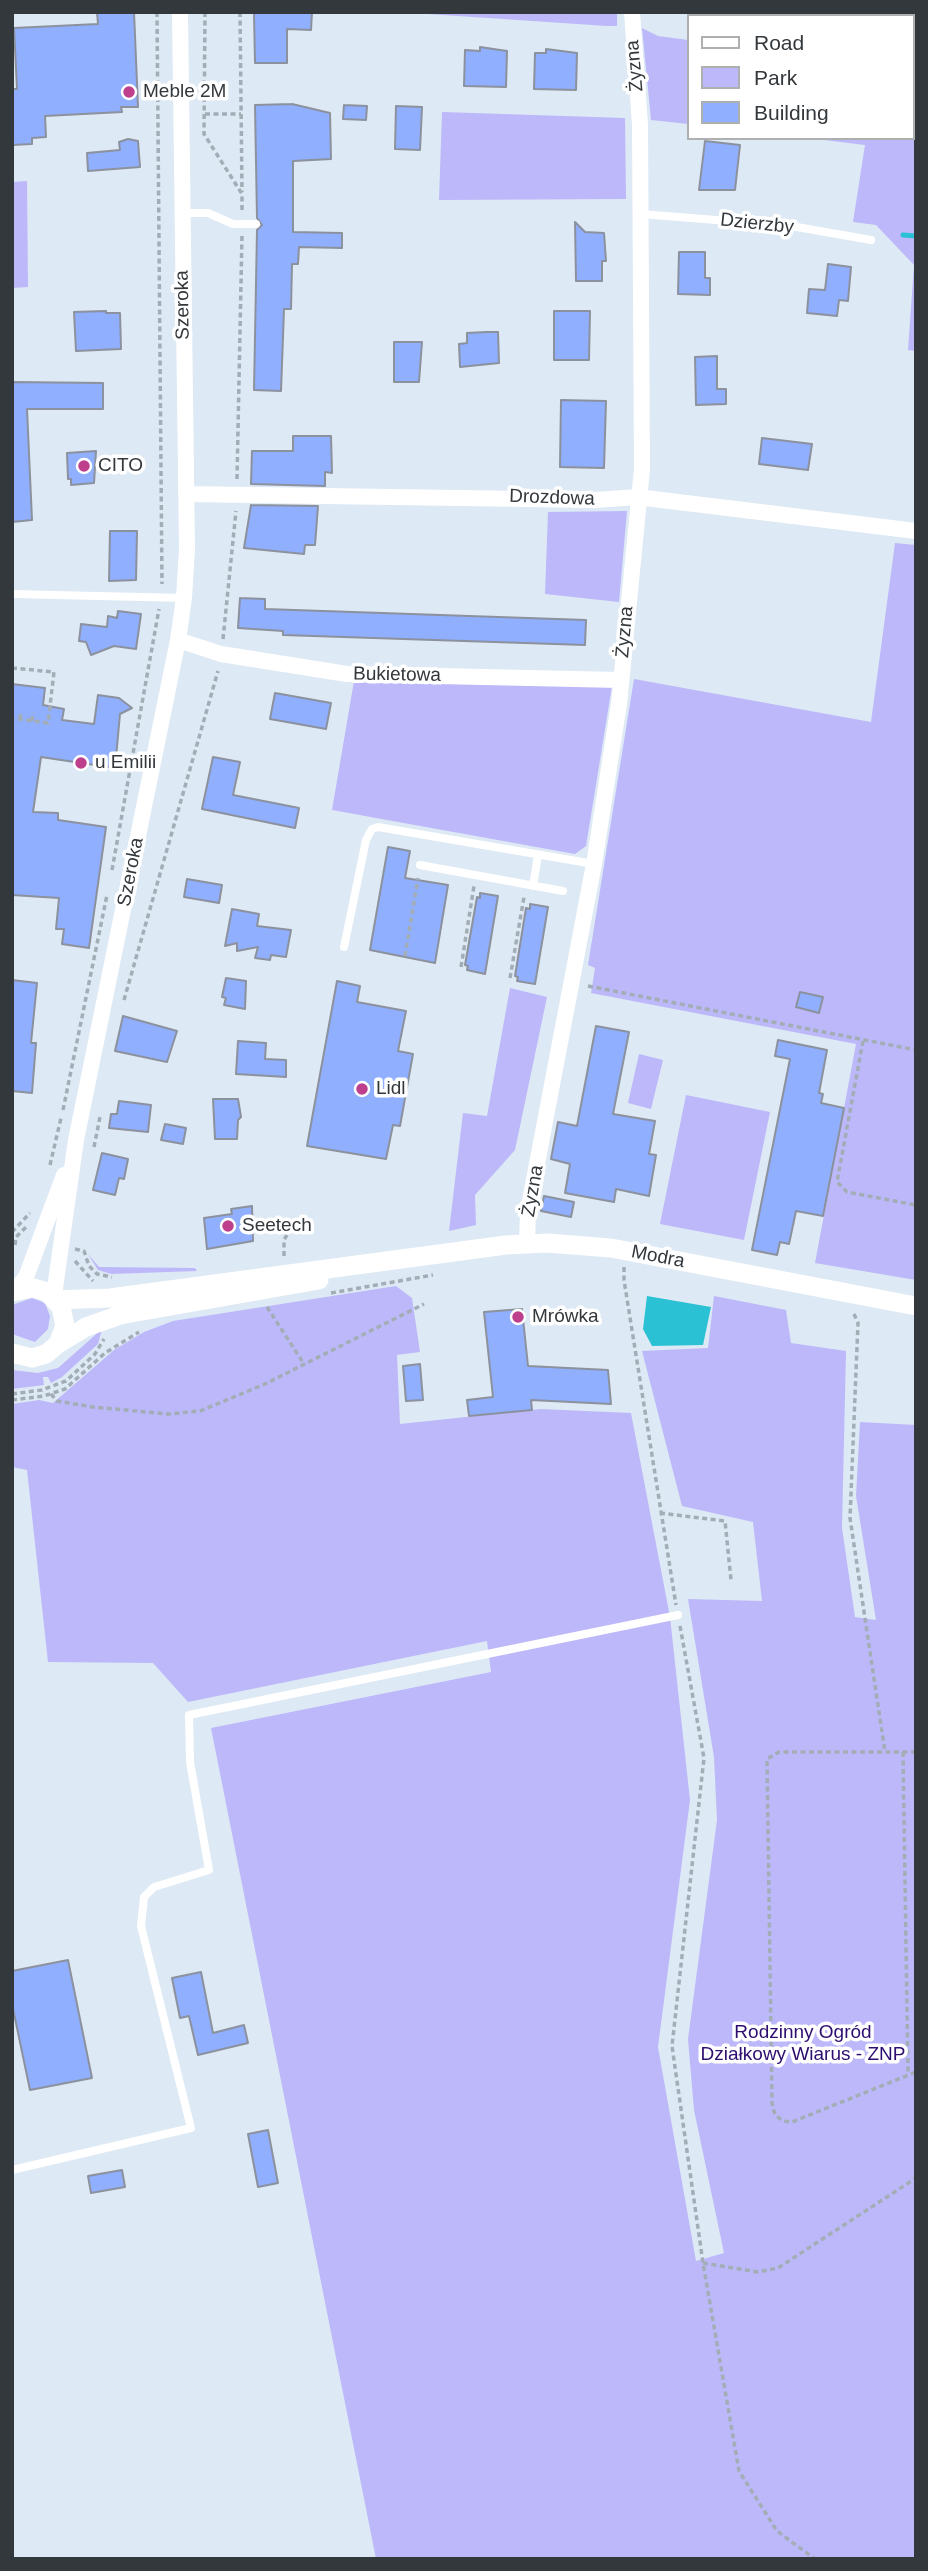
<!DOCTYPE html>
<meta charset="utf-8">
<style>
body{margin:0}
#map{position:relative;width:928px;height:2571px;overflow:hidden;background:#dde9f4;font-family:Helvetica,sans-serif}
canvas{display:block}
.frame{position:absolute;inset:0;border:14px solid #33383c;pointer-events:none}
.legend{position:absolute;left:687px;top:14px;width:228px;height:126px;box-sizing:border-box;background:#fff;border:2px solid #adafb1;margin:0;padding:9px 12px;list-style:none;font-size:21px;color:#33383c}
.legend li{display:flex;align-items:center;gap:14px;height:35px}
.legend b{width:35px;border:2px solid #adafb1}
</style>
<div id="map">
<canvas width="928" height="2571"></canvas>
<div class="frame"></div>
<ul class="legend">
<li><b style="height:9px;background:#fff"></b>Road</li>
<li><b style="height:19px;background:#bdb8fa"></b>Park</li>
<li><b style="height:19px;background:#90affe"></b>Building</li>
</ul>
</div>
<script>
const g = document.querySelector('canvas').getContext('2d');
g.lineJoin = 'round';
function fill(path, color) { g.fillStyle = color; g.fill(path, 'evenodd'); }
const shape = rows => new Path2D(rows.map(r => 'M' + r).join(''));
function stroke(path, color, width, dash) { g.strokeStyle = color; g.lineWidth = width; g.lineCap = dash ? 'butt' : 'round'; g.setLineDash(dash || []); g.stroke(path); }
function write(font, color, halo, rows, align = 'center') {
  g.font = font + ' Helvetica,sans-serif'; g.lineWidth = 7; g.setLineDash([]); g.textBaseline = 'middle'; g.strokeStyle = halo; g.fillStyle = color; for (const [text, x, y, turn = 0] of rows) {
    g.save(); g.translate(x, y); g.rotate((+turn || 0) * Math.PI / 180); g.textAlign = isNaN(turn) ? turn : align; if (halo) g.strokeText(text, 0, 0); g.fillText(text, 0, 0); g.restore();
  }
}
const green = shape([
 [398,12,617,12,617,26,607,26],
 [642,28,658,36,688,40,688,124,651,120],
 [912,68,916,68,916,351,908,350,914,265,876,225,853,222,865,145,808,138,912,138],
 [442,112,625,118,626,199,439,200],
 [27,181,28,287,12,288,12,182],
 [627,511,619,602,545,594,548,512],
 [895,543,916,545,916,1280,815,1263,856,1044,591,993,595,968,588,965,634,679,871,722],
 [354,681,612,686,586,846,575,854,332,810],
 [510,988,547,997,515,1150,475,1195,476,1225,449,1231,463,1113,487,1116],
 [639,1054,663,1060,651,1109,628,1103],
 [686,1095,770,1112,744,1240,660,1224],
 [88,1254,99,1267,195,1268,197,1271,111,1274,98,1270],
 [396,1286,412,1298,420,1352,397,1355,400,1424,541,1409,631,1413,670,1617,690,1800,658,2047,696,2261,724,2253,694,2110,688,2039,717,1820,714,1757,688,1599,762,1601,753,1522,682,1506,642,1351,708,1348,714,1296,786,1310,791,1343,846,1351,842,1528,855,1617,876,1620,856,1496,860,1422,916,1425,916,2559,376,2559,211,1728,491,1672,487,1641,188,1702,153,1663,48,1662,27,1470,12,1467,12,1404,39,1400,53,1403,114,1350,144,1332,173,1321],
 [32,1298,45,1303,50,1316,48,1329,35,1342,12,1334,12,1305],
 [102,1329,98,1344,62,1377,51,1383,48,1377,43,1377,44,1385,12,1389,12,1370,38,1373,58,1368]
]);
const water = shape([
 [647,1296,711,1307,703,1345,652,1346,643,1329]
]);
const stream = shape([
 [903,235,916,236]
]);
const building = shape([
 [97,12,134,12,138,107,121,107,122,112,45,116,46,137,32,138,32,144,12,145,12,89,17,89,14,28,98,24,97,12],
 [254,12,312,12,311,30,287,29,287,63,255,63,254,12],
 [480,47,507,51,506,87,464,86,465,50,480,51,480,47],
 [546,49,577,53,576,90,534,89,535,53,546,53,546,49],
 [292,104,330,113,331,159,293,161,293,232,342,233,342,248,299,247,298,264,292,264,291,309,284,309,281,391,254,390,257,230,262,225,257,218,255,105,292,104],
 [344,105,367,106,366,120,343,119,344,105],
 [396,106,422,107,420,150,395,149,396,106],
 [128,139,138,141,140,167,88,171,87,153,120,150,119,142,128,139],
 [705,141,740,145,735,190,699,190,705,141],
 [575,222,585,232,604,233,606,261,602,261,602,281,576,281,575,222],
 [679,252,705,252,705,278,710,278,710,295,678,294,679,252],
 [828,264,851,267,848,301,839,300,837,316,807,313,809,289,825,290,828,264],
 [106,311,106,313,120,313,121,349,76,351,74,312,106,311],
 [554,311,590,311,589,360,554,360,554,311],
 [487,332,498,332,499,363,460,367,459,344,467,343,467,333,487,332],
 [394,342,422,342,419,382,394,382,394,342],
 [717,356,717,389,726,389,726,404,696,405,695,357,717,356],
 [12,382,103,383,103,409,27,409,32,520,12,522,12,382],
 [561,400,606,401,604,468,560,467,561,400],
 [293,436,331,436,332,473,325,472,325,486,251,484,252,451,293,451,293,436],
 [762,438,812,444,808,470,759,464,762,438],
 [96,451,94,483,71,485,71,479,68,479,67,453,96,451],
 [251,505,318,506,315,545,305,545,304,554,244,548,251,505],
 [110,531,137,531,136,580,109,581,110,531],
 [240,598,265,599,265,609,586,620,585,645,283,635,283,631,238,628,240,598],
 [118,611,141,614,136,649,114,646,91,655,86,642,79,641,81,624,107,627,108,616,117,618,118,611],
 [12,684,45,688,43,705,64,709,62,720,94,724,98,695,119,698,132,708,120,714,115,768,41,757,33,812,58,813,58,820,106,827,89,948,62,944,64,929,56,929,59,898,12,895,12,684],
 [275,693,331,703,326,729,270,719,275,693],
 [213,757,240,762,233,795,299,808,295,828,202,809,213,757],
 [388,847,410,851,405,878,448,885,435,963,370,950,388,847],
 [187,879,222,885,219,903,184,897,187,879],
 [480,893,498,896,485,974,467,970,468,966,465,965,477,897,480,898,480,893],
 [530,904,548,907,535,984,517,981,518,977,515,976,526,908,530,909,530,904],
 [232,909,259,914,257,926,291,930,286,957,271,955,270,960,255,958,258,947,237,951,237,943,225,946,232,909],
 [226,978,246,981,245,1009,224,1005,226,998,222,997,226,978],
 [12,980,37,983,31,1043,36,1043,32,1093,12,1091,12,980],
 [337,981,360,986,357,1002,406,1011,398,1051,413,1054,400,1126,393,1125,386,1159,307,1146,337,981],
 [800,992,823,997,819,1013,796,1007,800,992],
 [123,1016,177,1031,167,1062,115,1051,123,1016],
 [596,1026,629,1032,613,1114,655,1121,649,1154,656,1155,649,1196,616,1189,614,1202,565,1193,570,1164,551,1159,558,1122,577,1126,596,1026],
 [778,1040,827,1050,819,1093,823,1094,821,1103,844,1108,823,1216,796,1211,789,1244,780,1242,777,1255,752,1250,790,1059,775,1056,778,1040],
 [238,1041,266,1043,265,1059,286,1060,286,1077,236,1074,238,1041],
 [213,1099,238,1099,241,1117,238,1120,237,1139,215,1139,213,1099],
 [119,1101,151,1105,148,1132,109,1128,111,1114,117,1114,119,1101],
 [165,1124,186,1128,183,1144,161,1140,165,1124],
 [102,1153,128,1159,124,1179,119,1178,115,1195,93,1190,102,1153],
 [544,1196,574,1202,571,1217,541,1211,544,1196],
 [252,1206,253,1241,207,1249,204,1218,232,1214,231,1209,252,1206],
 [522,1309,528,1366,608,1370,611,1404,531,1400,532,1410,469,1416,467,1400,493,1397,484,1312,522,1309],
 [420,1364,423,1400,406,1401,403,1366,420,1364],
 [68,1960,92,2078,30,2090,12,2004,12,1971,68,1960],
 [201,1972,213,2033,244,2025,248,2043,198,2055,189,2016,180,2018,172,1978,201,1972],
 [268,2130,278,2183,258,2187,248,2134,268,2130],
 [122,2170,125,2187,91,2193,88,2176,122,2170]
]);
const path = shape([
 [157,12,162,584],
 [205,12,204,134,242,194,242,213],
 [240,12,242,192],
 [205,114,241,114],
 [237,479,242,234],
 [223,639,236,511],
 [12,668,54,672,48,723,12,718],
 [20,719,21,711],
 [32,721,33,712],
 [112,870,159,609],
 [405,956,418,878],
 [461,967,474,886],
 [510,978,524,897],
 [588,986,916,1050],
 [124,1000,218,671],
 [863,1041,837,1182,847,1192,916,1205],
 [63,1110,107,895],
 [94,1147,100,1117],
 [50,1165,61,1118],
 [12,1232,30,1213],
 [15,1245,16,1237,27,1226],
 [75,1249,84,1251,89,1266,97,1274,112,1277],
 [284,1256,284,1240,293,1224],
 [75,1261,93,1281],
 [624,1267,624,1280,676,1605],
 [331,1293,433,1275],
 [267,1307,304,1364],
 [854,1314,858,1323,850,1518,885,1752],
 [12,1394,42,1390,66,1381,95,1354,104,1339],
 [51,1394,57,1401,93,1407,168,1414,200,1411,265,1384,424,1304],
 [12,1400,44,1396,65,1389,105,1353,139,1332],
 [660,1513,725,1521,731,1580],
 [680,1626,704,1758,672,2046,703,2263,739,2471,777,2531,815,2559],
 [903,1752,908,2075],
 [916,1752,779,1752,767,1759,772,2103,775,2115,783,2121,792,2122,916,2072],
 [703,2263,758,2272,778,2268,916,2178]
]);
const service = shape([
 [181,213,208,213,233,224,256,224],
 [641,214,791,226,871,240],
 [12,594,184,598],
 [420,865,563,891],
 [533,886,538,855],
 [344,947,366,840,372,829,378,827,594,864],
 [12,2170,191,2128,141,1926,144,1897,154,1887,209,1870,190,1762,189,1715,678,1615]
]);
const minor = shape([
 [186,494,596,500,637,497,916,531],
 [178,640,221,654,347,674,620,680],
 [527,1244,528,1211,594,864,619,704,642,469,640,125,632,12],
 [14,1292,26,1277,64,1175],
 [56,1300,55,1288,76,1140,178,640,184,598,187,549,180,12]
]);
const tertiary = shape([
 [12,1292,33,1288,47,1292,61,1307,65,1326,58,1344,46,1354,32,1358,12,1353],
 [56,1300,110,1298,506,1245,547,1243,611,1248,916,1306],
 [58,1344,86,1327,120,1315,319,1280]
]);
const markers = [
 [129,92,7,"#be408d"],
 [84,466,7,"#be408d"],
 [81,763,7,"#be408d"],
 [362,1089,7,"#be408d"],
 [228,1226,7,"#be408d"],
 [518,1317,7,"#be408d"]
];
const streetNames = [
 ["Żyzna",635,66,-95],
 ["Dzierzby",757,224,6],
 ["Szeroka",183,305,-91],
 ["Drozdowa",552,498,2],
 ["Żyzna",625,632,-85],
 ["Bukietowa",397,675,1],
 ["Szeroka",131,872,-79],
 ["Żyzna",533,1191,-80],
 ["Modra",658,1257,11]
];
const poiNames = [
 ["Meble 2M",143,92],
 ["CITO",98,466],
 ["u Emilii",95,763],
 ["Lidl",376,1089],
 ["Seetech",242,1226],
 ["Mrówka",532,1317]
];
const parkNames = [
 ["Rodzinny Ogród",803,2033],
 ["Działkowy Wiarus - ZNP",803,2055]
];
fill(green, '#bdb8fa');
fill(water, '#2bc1d4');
stroke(stream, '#2bc1d4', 5);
fill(building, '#90affe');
stroke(building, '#8c919e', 2);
stroke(path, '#a3adb6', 3.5, [5, 3.5]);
stroke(service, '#fff', 8);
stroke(minor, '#fff', 16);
stroke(tertiary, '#fff', 19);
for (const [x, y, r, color] of markers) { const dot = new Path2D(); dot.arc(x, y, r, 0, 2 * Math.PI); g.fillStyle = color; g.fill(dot); stroke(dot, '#fff', 2.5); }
write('19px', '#33383c', '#fff', streetNames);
write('19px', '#33383c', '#fff', poiNames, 'left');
write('19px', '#2d0e70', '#fff', parkNames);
</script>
